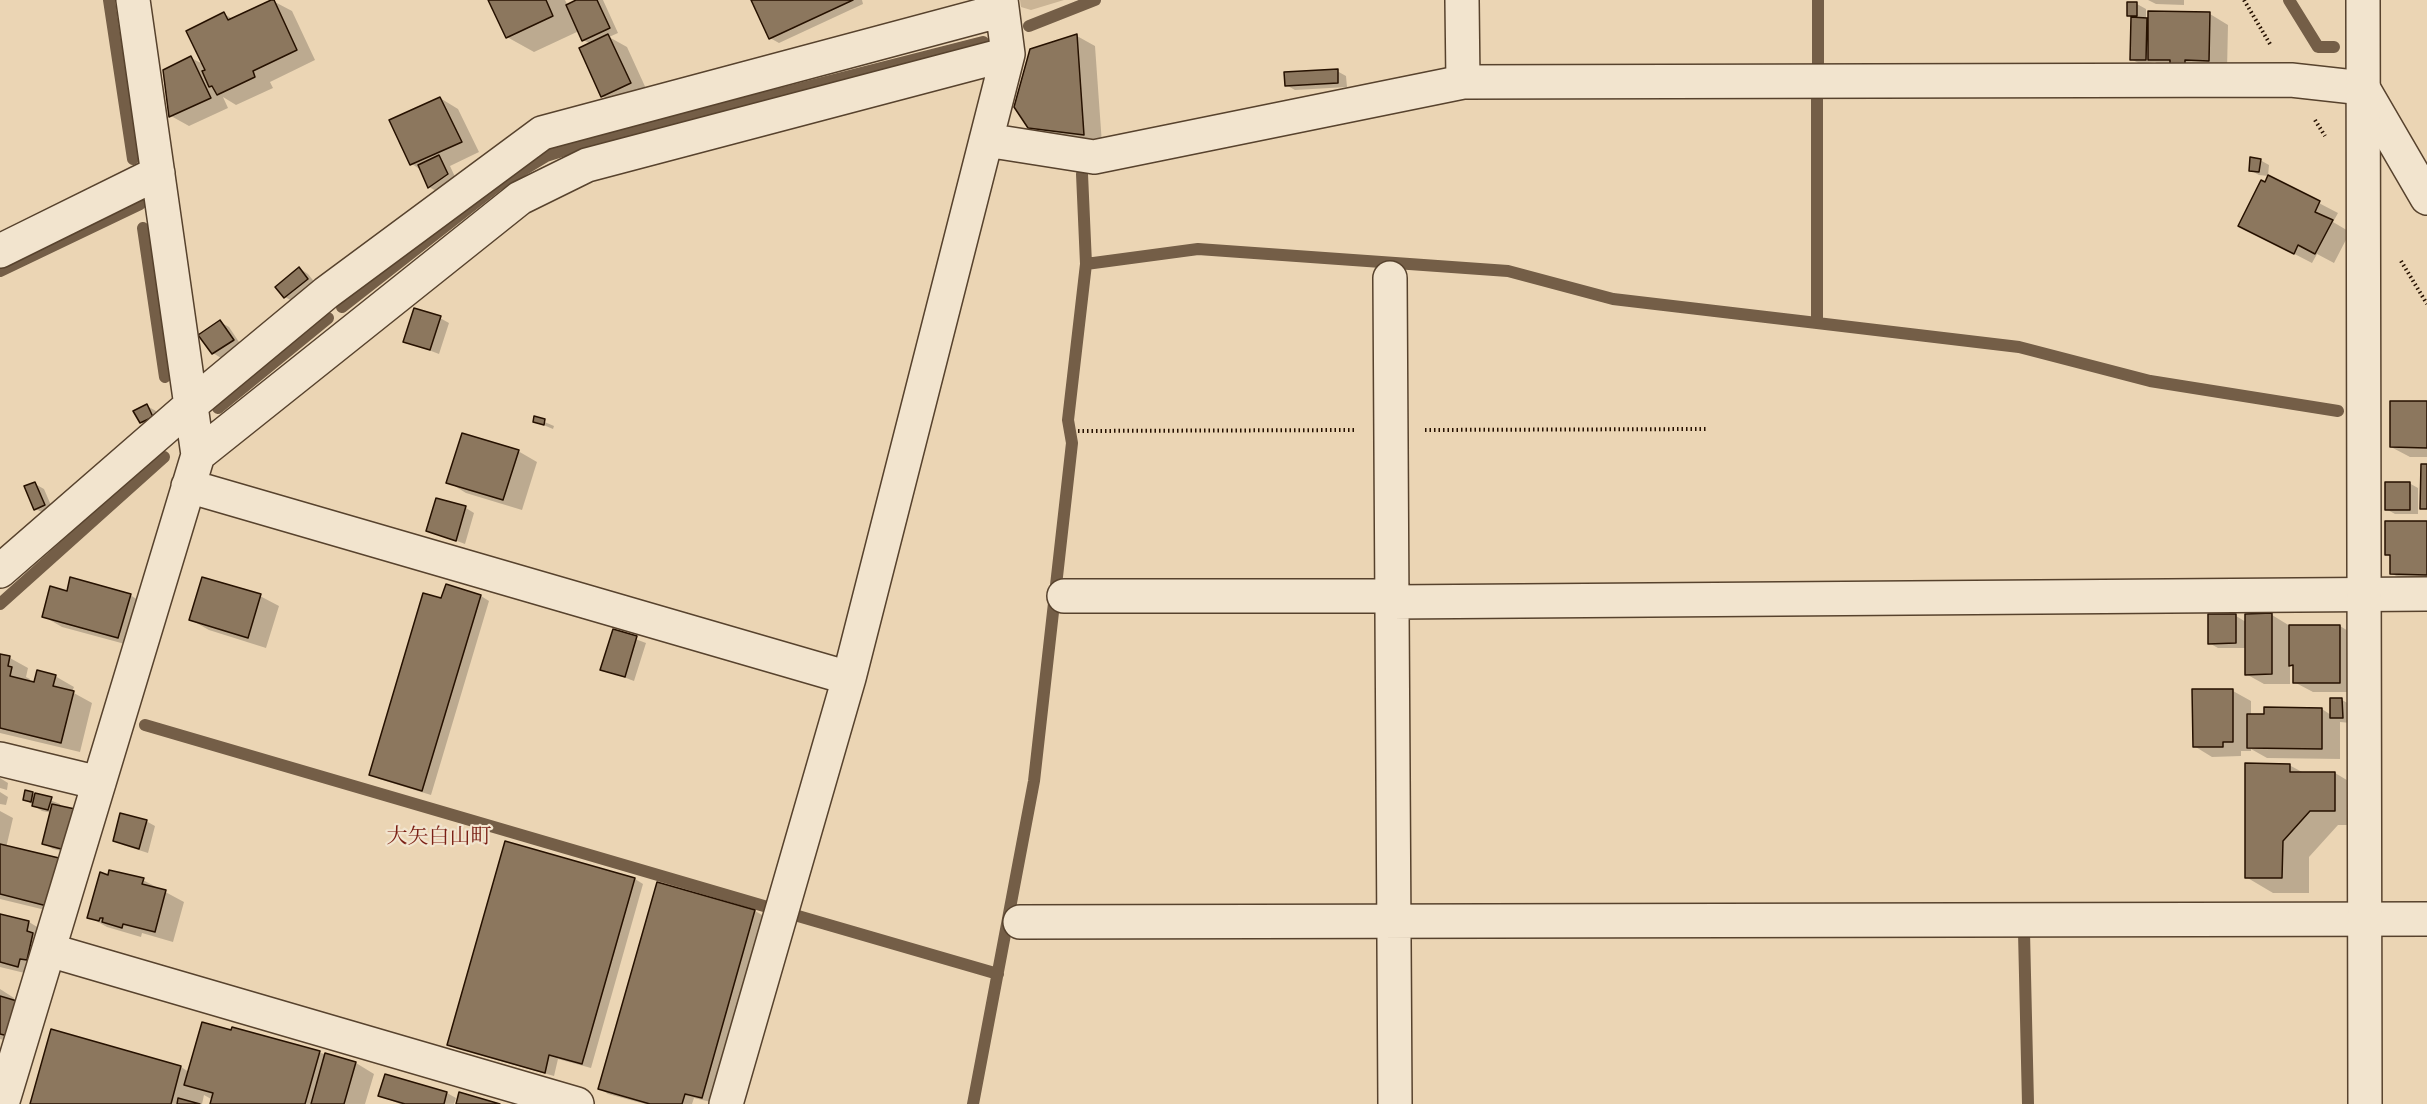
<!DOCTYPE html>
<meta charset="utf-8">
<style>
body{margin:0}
canvas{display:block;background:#ebd5b4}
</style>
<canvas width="2427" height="1104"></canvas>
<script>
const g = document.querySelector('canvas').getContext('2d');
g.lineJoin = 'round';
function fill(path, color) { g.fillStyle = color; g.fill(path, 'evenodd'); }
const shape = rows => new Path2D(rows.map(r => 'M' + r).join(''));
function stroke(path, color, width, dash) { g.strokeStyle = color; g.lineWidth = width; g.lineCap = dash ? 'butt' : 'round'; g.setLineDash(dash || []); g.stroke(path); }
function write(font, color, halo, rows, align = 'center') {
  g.font = font + ' "Old Standard TT","Noto Serif JP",serif'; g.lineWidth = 4.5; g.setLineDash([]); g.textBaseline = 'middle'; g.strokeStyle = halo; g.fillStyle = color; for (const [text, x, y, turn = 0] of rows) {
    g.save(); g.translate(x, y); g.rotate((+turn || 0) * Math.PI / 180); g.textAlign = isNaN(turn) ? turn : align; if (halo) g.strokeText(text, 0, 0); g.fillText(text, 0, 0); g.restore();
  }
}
const green = shape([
 [1020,0,1064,0,1031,10,1021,7]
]);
const shadow = shape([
 [490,0,565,0,568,6,580,0,603,0,618,33,609,37,627,47,648,93,621,106,602,96,591,44,583,40,579,31,534,52,507,37],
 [752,0,862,0,863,4,779,43,770,38],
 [2148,0,2184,0,2184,5,2156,4],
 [273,1,292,11,315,60,270,82,273,88,236,105,223,97,228,108,189,126,171,116,191,58,205,65,224,14,233,19],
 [2129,4,2137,4,2146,9,2146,19,2150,21,2210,14,2228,25,2227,71,2167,70,2155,62,2140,64,2131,59,2132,18,2128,15],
 [1077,36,1095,46,1102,144,1048,138,1029,127],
 [1337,71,1346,76,1347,87,1295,90,1286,85],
 [440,98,458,109,479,152,450,166,456,179,438,192,429,187,421,170,412,164],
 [2260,160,2269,165,2268,176,2259,175,2250,170],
 [2269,177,2338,213,2333,222,2350,232,2334,263,2317,254,2312,263,2240,226],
 [299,268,308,274,316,284,294,302,285,297,277,287],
 [440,318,449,323,439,354,405,341],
 [220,322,229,327,241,345,221,358,213,353],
 [2427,403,2427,457,2410,457,2391,447],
 [147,406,156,411,161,422,150,427,141,422],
 [535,418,554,426,553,429,534,421],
 [518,451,537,462,522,510,466,493,448,482],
 [2409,483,2418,488,2418,514,2395,514,2386,509],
 [35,484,44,489,53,510,45,514,36,509],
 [437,499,466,508,474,513,465,544,428,530],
 [2427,523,2427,584,2410,584,2391,573,2392,557,2386,554],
 [447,586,481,596,489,601,431,795,379,779,371,774],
 [130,595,148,606,136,647,62,627,43,616],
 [260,596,279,606,266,648,209,630,191,620],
 [2272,615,2290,626,2340,626,2358,637,2358,692,2313,692,2294,682,2294,667,2290,665,2290,684,2264,684,2246,674,2246,648,2218,648,2209,643,2236,616,2246,622],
 [614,631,646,643,634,681,602,669],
 [0,655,10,658,28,668,26,677,30,679,29,682,35,684,55,676,74,687,72,692,92,703,80,752,0,733],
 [2194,691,2233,691,2251,701,2251,716,2322,709,2331,715,2342,700,2351,705,2351,723,2340,722,2340,759,2267,758,2251,749,2251,751,2241,751,2241,756,2212,757,2194,746],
 [2289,765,2304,773,2335,773,2362,789,2362,825,2338,825,2309,857,2309,893,2273,893,2246,877],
 [0,778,8,783,7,790,0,788],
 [0,792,8,797,6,805,0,804],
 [32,793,60,804,74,854,53,849,44,844,52,813,42,811,24,799],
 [0,811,13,818,6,848,66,915,0,899],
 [146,821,155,826,148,853,123,845,115,840],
 [109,876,143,880,184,902,173,942,142,933,141,937,107,927,89,917],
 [635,879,643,884,591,1068,558,1059,554,1076,457,1049,449,1044],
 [658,884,755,911,764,916,711,1102,694,1098,692,1104,645,1104,608,1094,600,1089],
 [0,915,29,922,47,933,37,976,0,967],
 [0,989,14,998,13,1001,27,1045,0,1039],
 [233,1028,356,1063,374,1074,365,1104,212,1104,213,1100,204,1095,202,1104,31,1104,52,1031,181,1067,189,1072],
 [447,1093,456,1098,454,1104,400,1104,380,1096]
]);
const stream = shape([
 [109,0,133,159],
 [2289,0,2318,47,2334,47],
 [1029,26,1095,0],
 [1818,68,1818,0],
 [1817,99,1817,323,2019,347,2150,381,2338,411],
 [1082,174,1086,264,1198,249,1508,271,1613,299,1817,323],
 [143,228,165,377],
 [0,271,140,204],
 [342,307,498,185,546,156,587,143,983,42],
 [218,408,328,318],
 [0,604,164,457],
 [145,725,764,906],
 [798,916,998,974],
 [2024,932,2028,1104],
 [973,1104,1034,781,1072,443,1068,420,1086,264]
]);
const building = shape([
 [271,0,274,0,297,50,253,71,255,77,217,95,212,86,209,87,202,71,205,70,186,31,224,12,228,20,271,0],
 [488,0,546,0,553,16,506,38,488,0],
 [576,0,597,0,610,28,582,41,566,5,576,0],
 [751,0,853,0,769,39,751,0],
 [2127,2,2137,2,2137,16,2127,16,2127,2],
 [2148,11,2210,12,2209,61,2185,60,2185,66,2170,65,2170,60,2148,60,2148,11],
 [2131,17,2147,18,2146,60,2130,60,2131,17],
 [608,34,631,83,601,97,579,48,608,34],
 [1077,34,1084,135,1028,128,1014,107,1030,49,1077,34],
 [191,56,211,98,169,117,163,70,191,56],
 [1338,69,1338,83,1285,86,1284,72,1338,69],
 [440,97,462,142,410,165,389,120,440,97],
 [439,155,448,174,428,188,418,165,439,155],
 [2250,157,2261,159,2259,172,2249,171,2250,157],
 [2268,175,2320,201,2315,212,2333,220,2315,254,2298,245,2294,254,2238,226,2261,180,2265,182,2268,175],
 [299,267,308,279,284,298,275,287,299,267],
 [414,308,441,316,430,350,403,342,414,308],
 [220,320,234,340,212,354,198,335,220,320],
 [2390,401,2427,401,2427,448,2390,447,2390,401],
 [147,404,153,417,140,423,133,411,147,404],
 [534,416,545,419,544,425,533,422,534,416],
 [462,433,519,450,503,500,446,483,462,433],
 [2421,464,2427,464,2427,509,2420,509,2421,464],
 [35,482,45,505,34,510,24,486,35,482],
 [2385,482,2410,482,2410,510,2385,510,2385,482],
 [436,498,466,506,456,541,426,531,436,498],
 [2385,521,2427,521,2427,575,2390,574,2390,555,2385,555,2385,521],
 [70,577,131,594,118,638,42,617,50,586,67,591,70,577],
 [202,577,261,594,248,638,189,620,202,577],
 [446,584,481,595,422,791,369,775,423,593,441,598,446,584],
 [2272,613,2272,674,2245,675,2245,614,2272,613],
 [2208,614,2236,614,2236,643,2208,644,2208,614],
 [2289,625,2340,625,2340,683,2293,683,2293,665,2289,666,2289,625],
 [613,629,637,636,625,677,600,670,613,629],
 [0,654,10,656,8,666,12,667,10,676,34,682,37,670,56,675,53,686,74,691,61,743,0,728,0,654],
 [2192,689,2233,689,2233,742,2223,742,2223,747,2193,747,2192,689],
 [2330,698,2342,698,2343,718,2330,718,2330,698],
 [2264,707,2322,708,2322,749,2247,748,2247,714,2264,714,2264,707],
 [2245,763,2290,764,2290,772,2335,772,2335,811,2310,811,2283,841,2282,878,2245,878,2245,763],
 [25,790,33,792,31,802,23,800,25,790],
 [35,793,52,797,48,810,32,806,35,793],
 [52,804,75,809,65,850,42,844,52,804],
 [120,813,147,820,139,849,113,841,120,813],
 [505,841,635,878,582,1064,549,1055,545,1073,447,1045,505,841],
 [0,844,59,858,47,906,0,894,0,844],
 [109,870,144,878,142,884,166,890,155,932,123,924,122,928,102,922,103,918,100,918,99,921,87,918,100,872,108,875,109,870],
 [657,882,755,910,702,1098,685,1094,682,1104,650,1104,598,1089,657,882],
 [0,914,29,921,27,931,33,933,27,960,20,959,18,967,0,962,0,914],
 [0,996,17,1001,8,1036,0,1034,0,996],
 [202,1022,231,1030,232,1027,320,1051,305,1104,210,1104,213,1093,184,1085,202,1022],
 [51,1029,181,1066,171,1104,30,1104,51,1029],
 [325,1053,356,1062,344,1104,311,1104,325,1053],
 [385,1074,447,1092,444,1104,405,1104,378,1096,385,1074],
 [459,1092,500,1104,456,1104,459,1092],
 [178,1098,200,1104,177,1104,178,1098]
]);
const path = shape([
 [2244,0,2270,44],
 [2315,120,2325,136],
 [2401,261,2427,304],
 [1425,430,1707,429],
 [1078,431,1355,430]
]);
const minor = shape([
 [1462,0,1463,82],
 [986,140,1094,157,1463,82,2291,80,2363,88,2427,198],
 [0,251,158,173],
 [1390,278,1395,1104],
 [198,455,520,198,587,165,1008,54],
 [188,486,849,678],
 [0,571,191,405,326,293,542,133,1002,10],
 [1064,596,1392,596],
 [1392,602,2427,594],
 [0,759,99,783],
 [1020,922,2427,919],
 [49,950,577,1104],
 [2,1104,198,455,133,0],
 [726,1104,849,678,1008,54,1001,0]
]);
const tertiary = shape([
 [2363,0,2365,1104]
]);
const quarterNames = [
 ["大矢白山町",439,837]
];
fill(green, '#cab495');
fill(shadow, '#0003');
stroke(stream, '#745e47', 12);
fill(building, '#8c775e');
stroke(building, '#261100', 1.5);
stroke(minor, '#57422d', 36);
stroke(tertiary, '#57422d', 36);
stroke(path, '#261100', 4, [1.5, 3]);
stroke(minor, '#f2e4ce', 33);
stroke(tertiary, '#f2e4ce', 33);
write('21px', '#7a1f14', '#f2e4ce', quarterNames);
</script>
